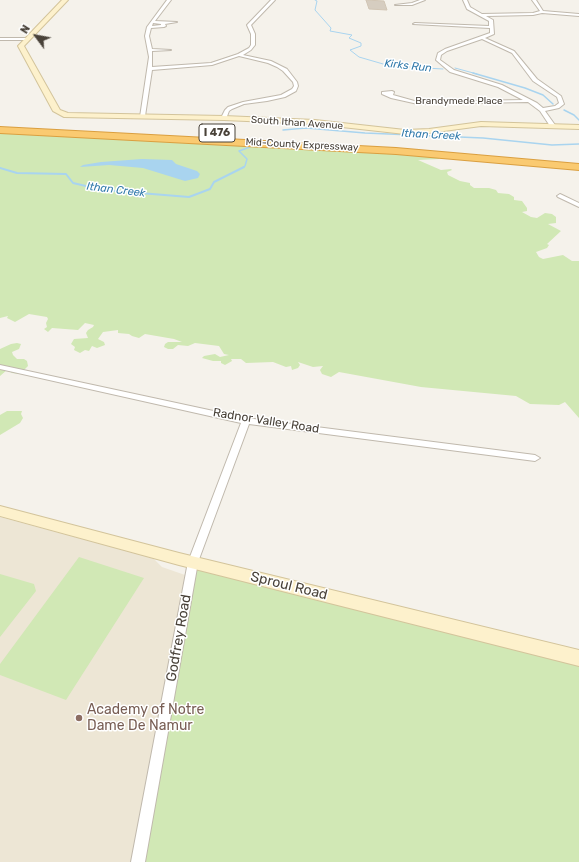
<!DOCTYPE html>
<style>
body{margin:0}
#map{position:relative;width:579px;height:862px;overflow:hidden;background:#f5f2eb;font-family:Rubik,sans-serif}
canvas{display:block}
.north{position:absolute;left:16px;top:16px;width:40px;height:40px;-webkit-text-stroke:3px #fff;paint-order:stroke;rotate:302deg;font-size:11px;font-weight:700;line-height:16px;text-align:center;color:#494239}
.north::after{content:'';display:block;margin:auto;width:14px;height:18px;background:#494239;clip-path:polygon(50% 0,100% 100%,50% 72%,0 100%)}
</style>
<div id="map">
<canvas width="579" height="862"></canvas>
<div class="north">N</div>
</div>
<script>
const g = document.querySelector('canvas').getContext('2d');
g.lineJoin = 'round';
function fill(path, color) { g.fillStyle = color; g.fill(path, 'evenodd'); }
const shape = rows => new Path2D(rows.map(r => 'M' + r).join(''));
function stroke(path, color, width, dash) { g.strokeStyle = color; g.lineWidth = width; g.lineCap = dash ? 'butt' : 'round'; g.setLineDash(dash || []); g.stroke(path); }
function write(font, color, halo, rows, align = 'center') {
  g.font = font + ' Rubik,sans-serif'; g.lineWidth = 3; g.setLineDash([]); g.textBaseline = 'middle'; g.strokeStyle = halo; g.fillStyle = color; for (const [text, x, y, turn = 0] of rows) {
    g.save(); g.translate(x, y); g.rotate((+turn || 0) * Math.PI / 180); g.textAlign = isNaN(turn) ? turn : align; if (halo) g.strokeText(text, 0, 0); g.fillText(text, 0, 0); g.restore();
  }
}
const education = shape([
 [0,517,153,558,162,567,185,575,132,862,0,862]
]);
const green = shape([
 [0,133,440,156,439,159,418,160,441,170,451,169,452,170,447,172,448,175,460,181,470,183,470,185,474,188,489,188,496,190,498,193,509,194,514,197,514,200,522,201,527,208,527,211,522,212,531,217,537,218,545,213,552,214,556,217,556,223,548,224,561,231,547,244,549,245,547,248,536,252,539,257,543,259,563,255,572,261,579,261,579,418,565,402,559,405,530,404,516,396,421,387,339,372,331,377,322,374,320,370,323,366,313,367,298,362,300,365,298,368,292,370,291,366,286,367,273,362,246,363,241,359,231,359,232,361,225,365,221,363,221,361,213,361,202,358,204,356,215,354,220,357,229,355,224,354,219,346,195,343,188,346,178,345,173,349,168,349,164,347,165,344,168,342,182,342,174,339,145,334,139,338,132,336,129,334,118,333,118,330,103,332,98,339,104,342,105,345,97,348,92,346,89,351,85,350,80,353,74,350,75,347,71,344,74,339,88,338,86,333,88,330,93,327,94,325,85,323,78,330,52,328,48,332,44,329,47,327,46,323,48,319,47,317,29,314,15,322,7,318,8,316,0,318],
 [17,343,21,344,19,349,12,352,13,355,17,359,24,359,27,361,28,366,20,374,12,373,7,370,0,376,0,349,11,344],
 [7,411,22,411,21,414,23,418,20,423,0,435,0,415],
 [79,557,144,578,66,700,0,675,0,664],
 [193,562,579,658,579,862,138,862],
 [0,574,34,584,36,591,0,637]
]);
const water = shape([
 [142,159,172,160,176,164,197,171,200,174,198,178,185,181,143,168,109,165,80,167,83,165,101,162]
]);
const streamFar2 = shape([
 [315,0,317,1,315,10,331,28,330,31,352,35,349,38,361,43,361,46,350,50,359,57,390,66,443,69],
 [455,68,477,74]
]);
const streamFar1 = shape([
 [473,73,525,88,543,95,553,104],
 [564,110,574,115,579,120],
 [283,130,306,128,365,133,483,138,552,145,579,144],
 [242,168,245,166,247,159,239,151,250,147]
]);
const stream = shape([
 [0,168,17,173,66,174,73,183,103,190,189,197,210,189,214,182,244,167]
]);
const building = shape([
 [366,0,384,1,387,10,369,9,366,0]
]);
const street = shape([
 [167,0,171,0,155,21,177,22,165,24,166,26,164,27,151,28,149,36,152,49,171,50,152,51,152,67,211,63,238,54,249,48,251,45,251,34,247,25,271,0,275,0,251,25,255,34,255,45,251,50,243,55,271,61,287,69,297,82,298,86,296,91,285,97,267,101,244,104,232,109,229,111,226,119,224,120,221,118,225,110,228,107,243,102,281,95,292,89,294,86,293,82,283,71,277,67,268,63,239,56,212,65,152,70,145,116,140,117,149,57,145,36,147,27,167,0],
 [153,23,161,24,161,25,152,26,153,23],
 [420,0,425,0,412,5,395,5,412,3,420,0],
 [463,0,467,0,470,7,482,14,533,13,540,11,532,0,536,0,543,11,579,14,579,16,542,13,533,15,486,16,493,20,494,34,485,38,514,51,537,79,561,96,564,104,559,108,545,111,555,125,554,126,550,126,540,111,528,102,418,104,391,98,382,94,382,92,392,91,394,92,393,95,418,102,523,100,498,87,450,72,436,60,438,53,445,49,490,33,490,28,413,24,415,23,489,26,489,21,467,9,463,0],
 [482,39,512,53,533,81,557,97,559,103,555,106,543,108,537,103,502,85,454,70,440,60,441,55,447,51,482,39],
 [0,38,28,38,30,39,28,40,0,40,0,38],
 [560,194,579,203,579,207,558,197,557,196,560,194],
 [0,365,246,418,535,455,540,458,535,461,249,424,198,562,145,862,131,862,188,562,241,423,0,369,0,365]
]);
const secondary = shape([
 [62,0,68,0,24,46,60,110,68,113,224,116,315,120,405,130,429,129,481,122,579,125,579,129,481,126,429,133,405,134,315,124,224,120,64,117,53,111,18,46,62,0],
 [0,506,179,553,579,650,579,666,179,565,0,516,0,506]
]);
const highway = shape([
 [0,127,396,148,579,164,579,170,396,154,0,133,0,127]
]);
const markers = [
 [79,718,4,"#8d6e63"]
];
const farStreetnames = [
 ["Brandymede Place",459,101],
 ["South Ithan Avenue",297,123,4],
 ["Mid-County Expressway",302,145,3]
];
const farWaternames = [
 ["Kirks Run",408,66,6],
 ["Ithan Creek",431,135,3],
 ["Ithan Creek",116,190,7]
];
const shields = [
 [217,133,36]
];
const shieldNames = [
 ["I 476",217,133]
];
const streetNames = [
 ["Radnor Valley Road",266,421,9]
];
const nearStreetnames = [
 ["Sproul Road",289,586,14],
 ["Godfrey Road",179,638,-80]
];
const nearEducationnames = [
 ["Academy of Notre",87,710],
 ["Dame De Namur",87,726]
];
fill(education, '#ede6d5');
fill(green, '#d1e8b5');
fill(water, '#a9d4ef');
stroke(streamFar2, '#a9d4ef', 1);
stroke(streamFar1, '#a9d4ef', 1.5);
stroke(stream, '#a9d4ef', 2);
fill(building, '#d6cdc0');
stroke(building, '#d1c5b4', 1);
stroke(street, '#c0b9ad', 2);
stroke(secondary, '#d3c49b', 2);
stroke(highway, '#da9f40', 2);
fill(street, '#fff');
fill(secondary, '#fdf1cc');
fill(highway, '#faca71');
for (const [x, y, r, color] of markers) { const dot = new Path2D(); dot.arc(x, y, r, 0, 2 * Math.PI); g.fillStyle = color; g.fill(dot); stroke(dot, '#fff', 1.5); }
write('10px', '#494239', '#fff', farStreetnames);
write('italic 11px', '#317aab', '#fff', farWaternames);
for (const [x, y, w] of shields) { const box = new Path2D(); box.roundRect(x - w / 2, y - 9, w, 18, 3); g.fillStyle = '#fff'; g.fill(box); stroke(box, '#494239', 1); }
write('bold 11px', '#494239', null, shieldNames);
write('12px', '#494239', '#fff', streetNames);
write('14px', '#494239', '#fff', nearStreetnames);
write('14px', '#785e54', '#fff', nearEducationnames, 'left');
</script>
